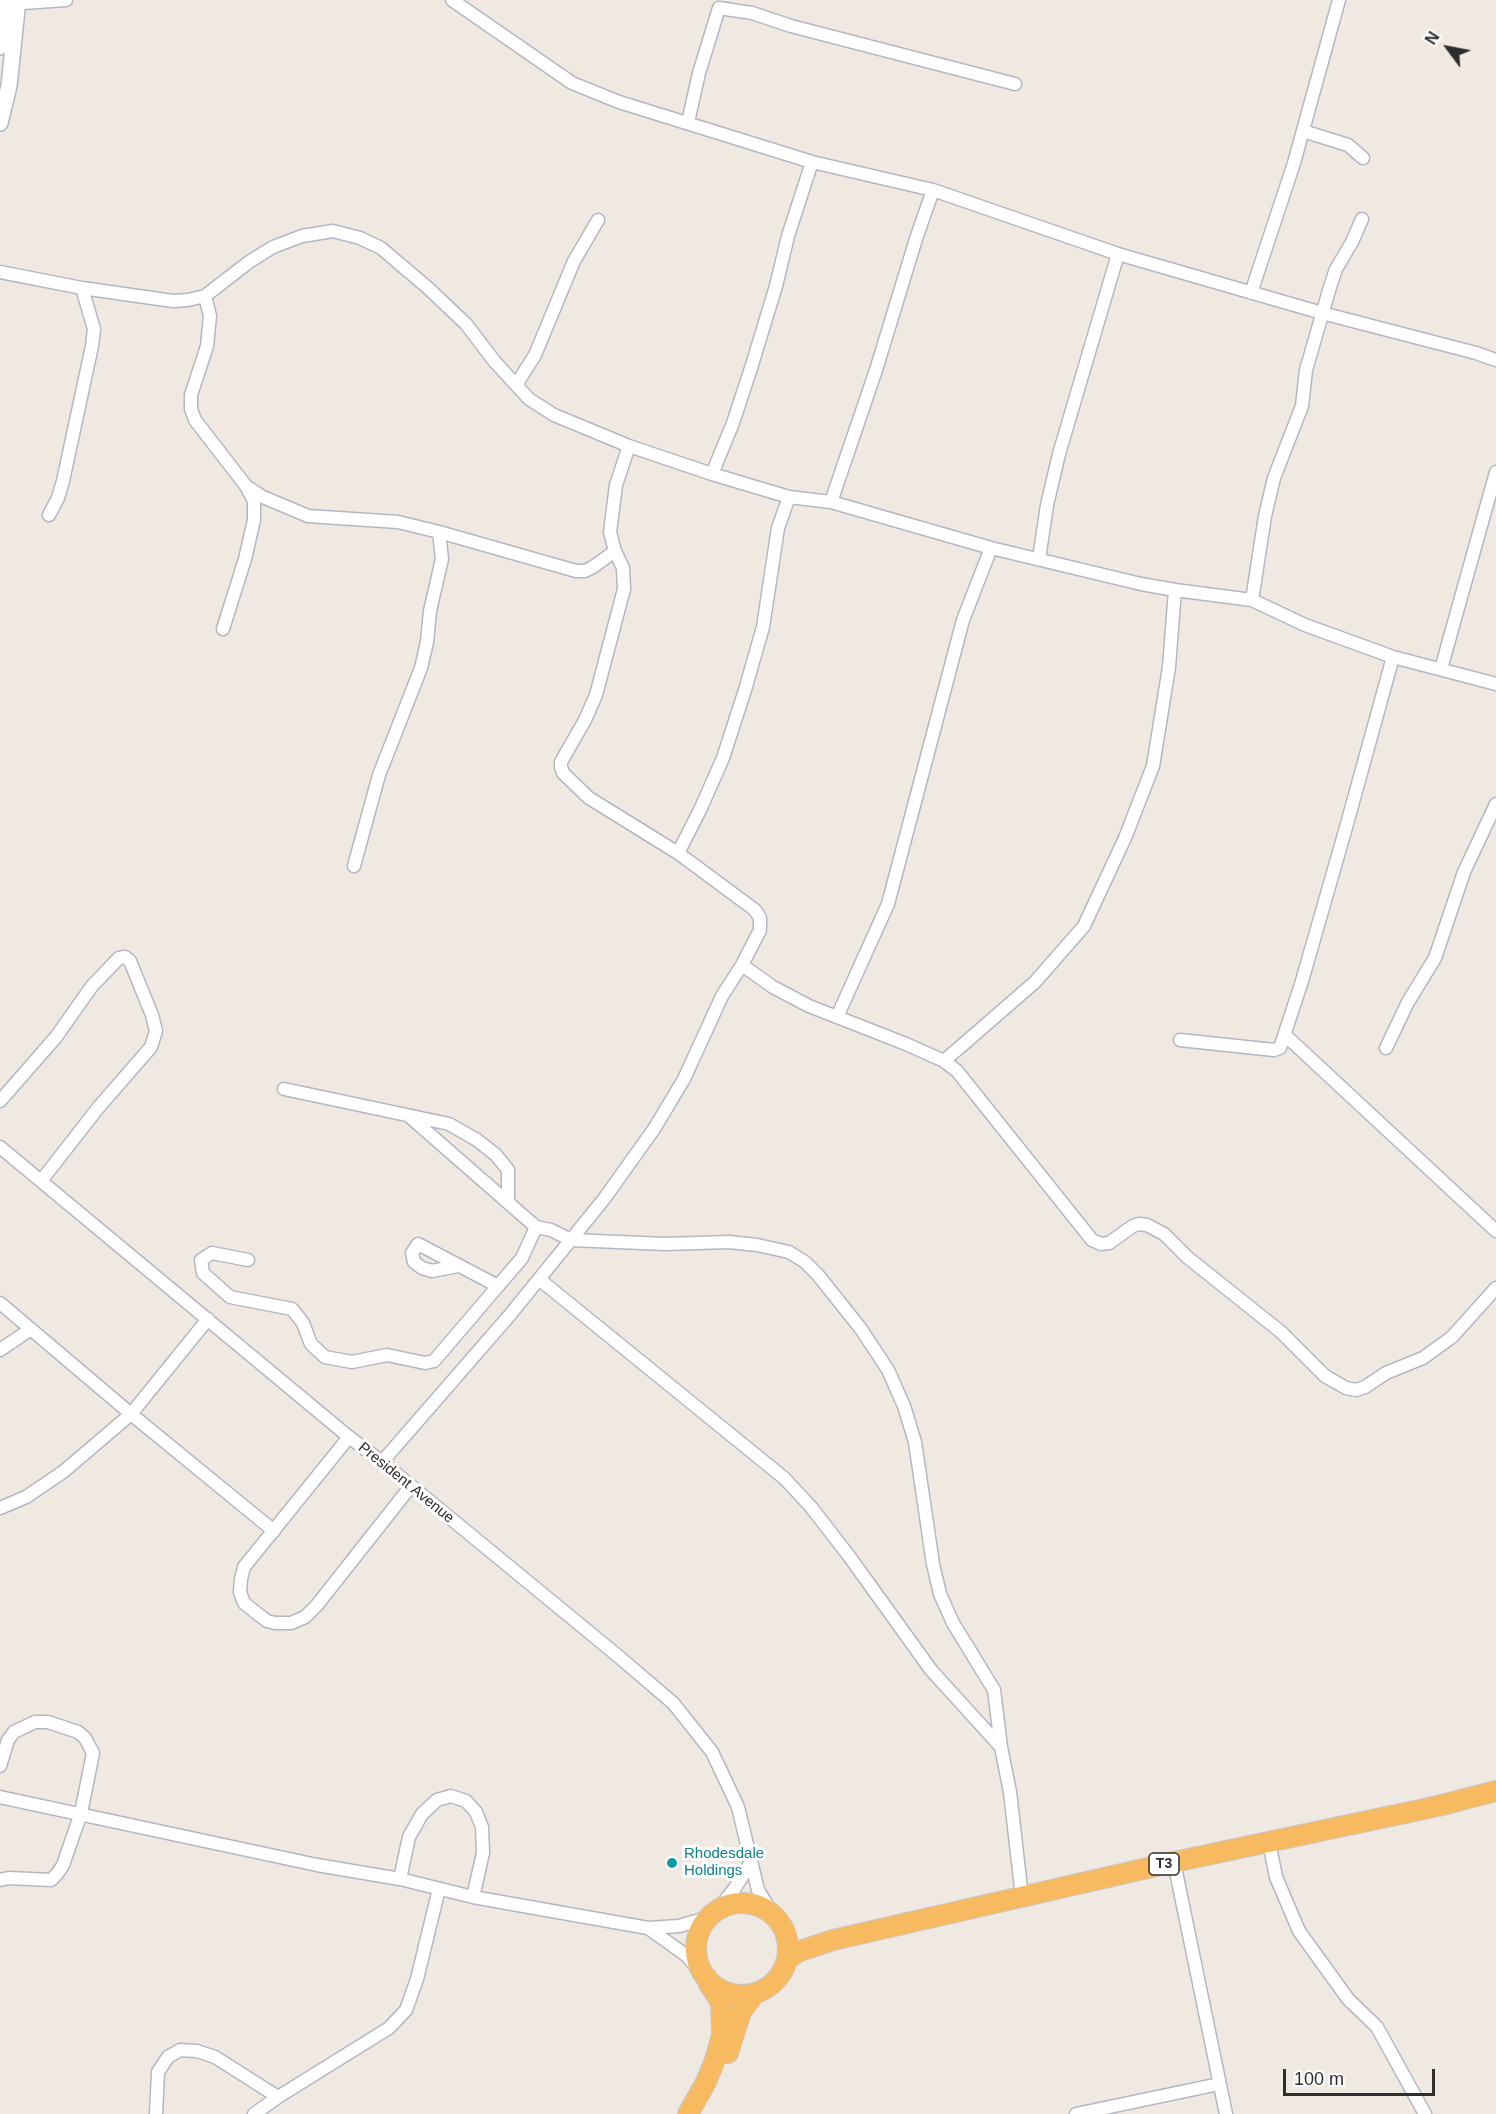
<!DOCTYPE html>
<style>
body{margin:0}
#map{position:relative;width:1496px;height:2114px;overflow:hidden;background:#efe9e1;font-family:Arial,sans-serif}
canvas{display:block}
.north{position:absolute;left:1418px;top:18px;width:60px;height:60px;-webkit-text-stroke:4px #fff;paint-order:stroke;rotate:302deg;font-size:16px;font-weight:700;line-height:24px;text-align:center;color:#2e2e2e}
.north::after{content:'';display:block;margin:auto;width:21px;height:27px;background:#2e2e2e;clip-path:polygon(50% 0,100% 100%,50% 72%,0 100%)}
.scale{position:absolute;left:1283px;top:2069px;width:152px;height:27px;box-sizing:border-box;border:3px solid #2e2e2e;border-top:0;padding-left:8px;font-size:18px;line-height:21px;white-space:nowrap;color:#2e2e2e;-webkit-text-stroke:4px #fff;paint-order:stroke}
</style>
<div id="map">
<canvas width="1496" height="2114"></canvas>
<div class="north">N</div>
<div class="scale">100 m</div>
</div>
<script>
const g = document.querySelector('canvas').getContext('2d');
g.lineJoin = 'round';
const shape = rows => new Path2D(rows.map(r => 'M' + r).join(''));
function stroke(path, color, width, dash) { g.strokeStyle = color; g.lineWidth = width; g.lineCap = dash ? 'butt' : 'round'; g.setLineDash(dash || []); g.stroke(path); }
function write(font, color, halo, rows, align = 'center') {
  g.font = font + ' Arial,sans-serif'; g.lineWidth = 6; g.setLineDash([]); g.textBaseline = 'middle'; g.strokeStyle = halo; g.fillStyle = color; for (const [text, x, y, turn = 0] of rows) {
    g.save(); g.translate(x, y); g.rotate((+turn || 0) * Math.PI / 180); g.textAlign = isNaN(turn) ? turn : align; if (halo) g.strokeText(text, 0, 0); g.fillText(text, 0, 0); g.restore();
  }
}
const minor = shape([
 [452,0,572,83,619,102,812,162,933,190,1118,254,1322,313,1476,353,1496,360],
 [9,4,66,0],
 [688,122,699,73,719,8,752,13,791,26,1015,84],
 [1303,131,1348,145,1363,158],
 [0,272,82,288,173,301,188,300,205,296,249,262,273,247,302,236,333,231,360,238,381,248,428,288,466,324,495,362,529,399,554,415,629,446,712,474,789,497,831,502,991,548,1141,584,1175,590,1252,600,1305,625,1393,657,1496,684],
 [1251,293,1294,163,1339,0],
 [205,296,210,316,207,346,191,395,191,409,195,420,246,486,254,501,254,520,245,559,223,629],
 [516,385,535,355,574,261,598,220],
 [629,446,616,485,610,532,615,551,623,568,624,589,596,695,585,720,561,762,561,767,563,773,589,798,678,853],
 [712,474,733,423,752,365,776,286,788,236,812,162],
 [246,486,263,497,308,516,398,522,439,532,442,559,430,611,427,642,421,668,379,775,354,866],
 [831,502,876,370,916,239,933,190],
 [49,515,58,498,63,481,92,346,94,329,82,288],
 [439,532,576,571,585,571,593,567,615,551],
 [1039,559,1047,505,1059,454,1118,254],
 [1252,600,1265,516,1274,478,1302,406,1306,370,1330,287,1336,269,1352,242,1362,219],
 [1441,669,1496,472],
 [742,965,773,987,809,1006,906,1044,944,1061,957,1071,1092,1240,1101,1244,1109,1243,1133,1226,1139,1224,1147,1225,1164,1234,1187,1257,1281,1332,1325,1376,1346,1388,1356,1390,1365,1387,1386,1373,1423,1358,1452,1337,1496,1288],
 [837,1017,888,904,963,620,991,548],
 [1285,1035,1496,1231],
 [1180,1040,1274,1050,1280,1048,1302,981,1345,831,1393,657],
 [1386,1048,1408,1002,1435,958,1464,872,1496,804],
 [944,1061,1035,982,1084,926,1125,838,1153,766,1169,667,1175,590],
 [284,1089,449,1124,477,1140,496,1155,508,1170,508,1202],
 [0,1101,56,1037,92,986,119,958,125,957,130,961,152,1015,156,1031,151,1047,98,1108,41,1181],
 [409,1116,536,1227,551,1230,571,1240,665,1244,729,1242,757,1245,789,1252,805,1262,818,1275,861,1329,888,1370,904,1406,915,1442,933,1564,940,1594,953,1623,994,1690,1001,1747],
 [0,1147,349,1437,382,1462,618,1656,673,1703,712,1752,738,1807,758,1890,772,1913],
 [248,1260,212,1253,201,1260,203,1273,230,1297,292,1309,303,1323,311,1344,325,1357,352,1362,387,1355,425,1363,434,1361,498,1286],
 [458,1266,432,1271,422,1268,414,1262,412,1253,418,1244,498,1286,522,1258,536,1227],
 [539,1279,784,1478,811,1507,849,1556,931,1670,1001,1747,1010,1792,1022,1897],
 [0,1303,131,1414,274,1531],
 [0,1350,31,1329],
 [349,1437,244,1567,241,1579,240,1592,244,1603,254,1611,267,1621,275,1623,291,1623,305,1617,317,1605,411,1486],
 [382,1462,509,1316,604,1199,654,1129,684,1079,722,996,742,965,760,930,760,918,755,910,678,853,700,810,723,758,745,690,763,627,778,528,789,497],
 [0,1508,26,1497,63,1472,131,1414,208,1319],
 [0,1766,8,1740,14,1732,35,1722,48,1722,78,1732,85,1738,93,1753,81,1813,63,1865,57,1874,51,1880,9,1878,0,1880],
 [0,1797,317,1865,400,1879,473,1897,648,1928,679,1926,706,1918],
 [1269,1842,1276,1877,1299,1931,1348,1999,1377,2027,1425,2114],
 [1174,1862,1226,2114],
 [400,1879,409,1837,422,1814,437,1800,451,1796,466,1801,476,1812,482,1827,483,1853,473,1897],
 [719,1908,735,1888,751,1862],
 [648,1928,687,1956,701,1972],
 [156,2114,158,2072,168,2057,180,2050,197,2051,215,2057,278,2097],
 [254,2114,278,2097,389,2028,406,2010,417,1979,439,1889],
 [1076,2114,1219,2084]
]);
const tertiary = shape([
 [0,47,5,0],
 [0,123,9,86,18,0]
]);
const trunk = shape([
 '696 1949a46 46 0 1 1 92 0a46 46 0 1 1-92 0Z',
 [787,1959,800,1951,833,1940,1174,1862,1438,1806,1496,1791],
 [728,2053,741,2012,755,1993],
 [688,2114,706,2082,715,2060,722,2035,721,2003,709,1984]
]);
const markers = [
 [672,1863,6,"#0f9aa8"]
];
const shields = [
 [1164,1864,30]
];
const shieldNames = [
 ["T3",1164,1864]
];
const streetNames = [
 ["President Avenue",406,1483,39]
];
const cultureNames = [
 ["Rhodesdale",684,1854],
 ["Holdings",684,1871]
];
stroke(minor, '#b4b7c1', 15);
stroke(tertiary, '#b4b7c1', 18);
stroke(trunk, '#c9c9c9', 22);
stroke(minor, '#fff', 12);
stroke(tertiary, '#fff', 15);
stroke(trunk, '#f8ba60', 20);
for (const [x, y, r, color] of markers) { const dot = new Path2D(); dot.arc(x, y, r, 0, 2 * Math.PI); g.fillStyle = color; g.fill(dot); stroke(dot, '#fff', 2); }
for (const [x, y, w] of shields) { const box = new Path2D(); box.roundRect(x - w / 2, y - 11, w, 22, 4.5); g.fillStyle = '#fff'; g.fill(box); stroke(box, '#2e2e2e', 1.5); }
write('bold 14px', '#2e2e2e', null, shieldNames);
write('15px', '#2e2e2e', '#fff', streetNames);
write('15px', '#0d838f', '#fff', cultureNames, 'left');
</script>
